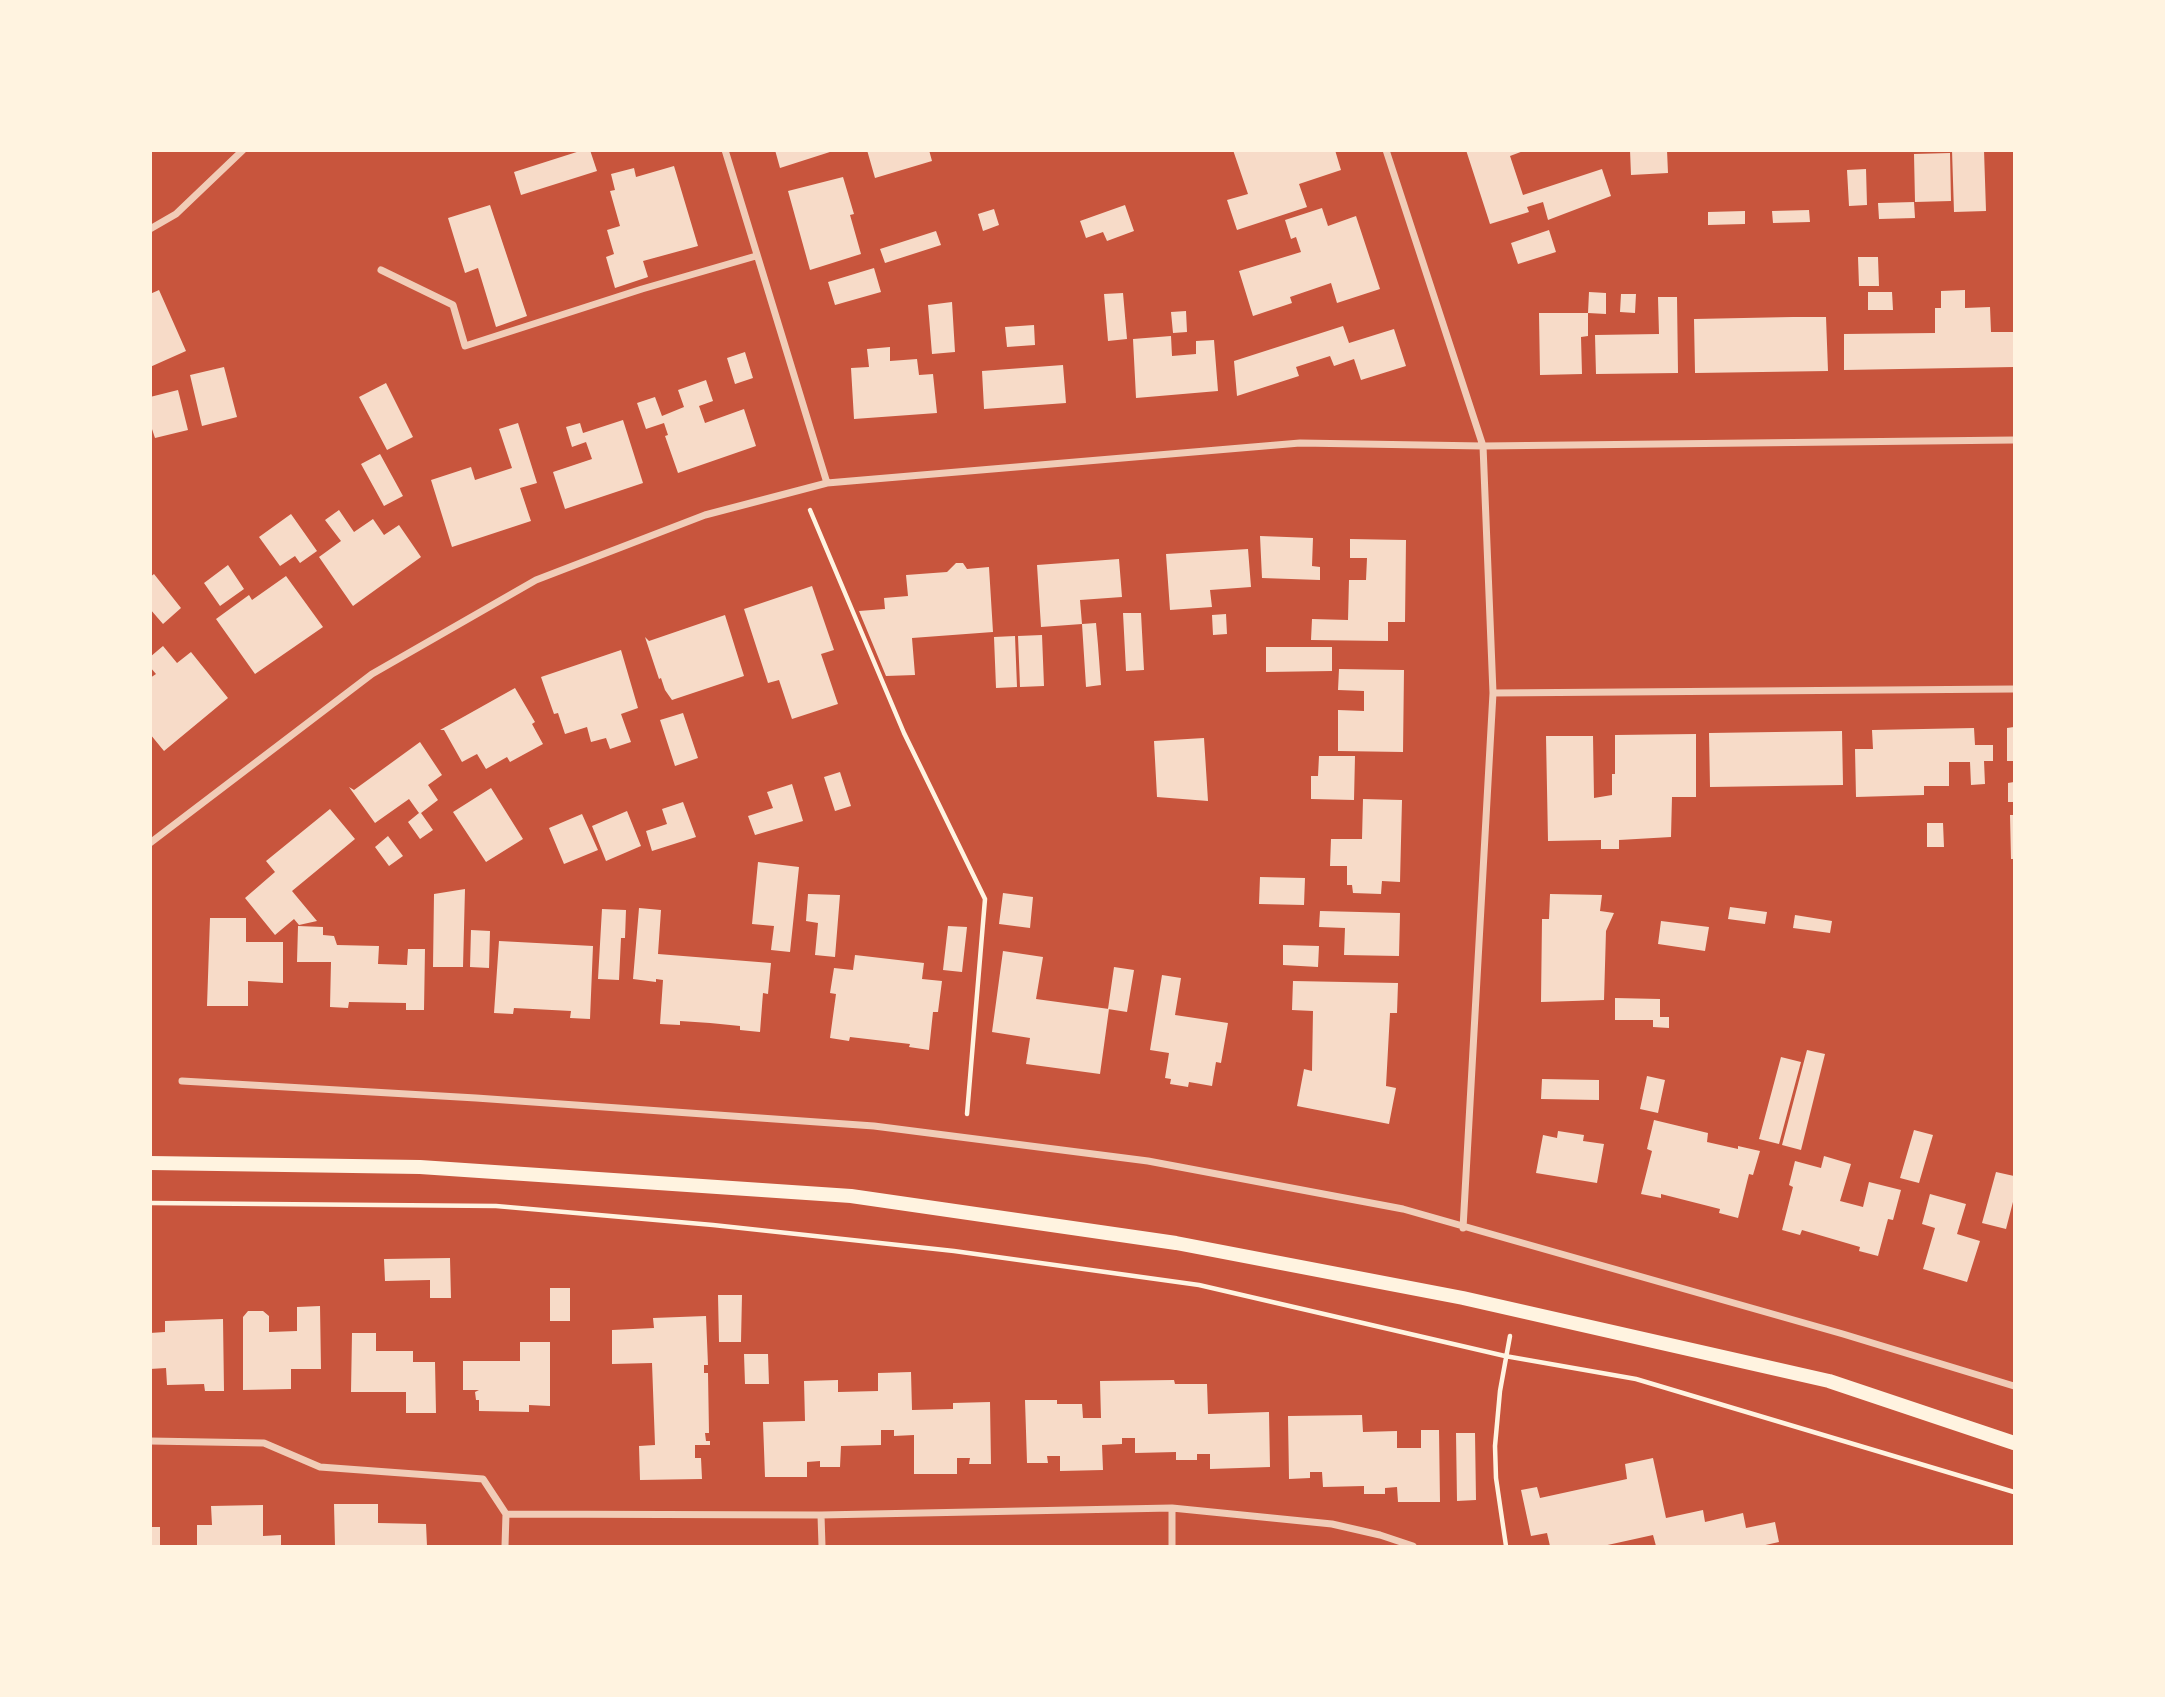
<!DOCTYPE html>
<style>
body{margin:0}
#map{position:relative;width:2165px;height:1697px;overflow:hidden;background:#c8553d;font-family:Signika,sans-serif}
canvas{display:block}
.frame{position:absolute;inset:0;border:152px solid #fff3e0;pointer-events:none}
</style>
<div id="map">
<canvas width="2165" height="1697"></canvas>
<div class="frame"></div>
</div>
<script>
const g = document.querySelector('canvas').getContext('2d');
g.lineJoin = 'round';
function fill(path, color) { g.fillStyle = color; g.fill(path, 'evenodd'); }
const shape = rows => new Path2D(rows.map(r => 'M' + r).join(''));
function stroke(path, color, width, dash) { g.strokeStyle = color; g.lineWidth = width; g.lineCap = dash ? 'butt' : 'round'; g.setLineDash(dash || []); g.stroke(path); }
const building = shape([
 [583,150,590,150,597,171,521,195,514,172],
 [775,150,833,150,833,151,780,168],
 [867,150,929,150,932,161,875,178],
 [1233,150,1335,150,1341,170,1299,184,1307,207,1237,230,1227,200,1248,194],
 [1466,150,1526,150,1510,156,1523,195,1602,169,1611,196,1548,220,1543,202,1527,207,1529,212,1490,224],
 [1630,150,1667,150,1668,173,1631,175],
 [1952,150,1984,150,1986,211,1954,212],
 [1950,153,1951,201,1915,202,1914,154],
 [674,166,698,246,643,261,648,277,615,288,606,257,614,254,607,230,620,226,610,191,615,190,611,174,634,168,636,177],
 [1866,169,1867,205,1849,206,1847,170],
 [843,177,854,214,850,215,861,254,810,270,788,191],
 [1914,202,1915,218,1879,219,1878,203],
 [490,205,527,316,496,327,478,268,465,273,448,218],
 [1125,205,1134,231,1107,241,1103,232,1086,238,1080,221],
 [1322,208,1328,226,1356,216,1380,289,1337,303,1331,283,1290,297,1292,303,1253,316,1239,271,1301,252,1296,237,1291,239,1285,220],
 [994,209,999,225,983,231,978,214],
 [1809,210,1810,222,1773,223,1772,211],
 [1745,211,1745,224,1708,225,1708,212],
 [1549,230,1556,252,1518,264,1511,243],
 [936,231,941,245,885,263,880,249],
 [1858,257,1878,257,1879,286,1859,286],
 [874,268,881,292,835,305,828,282],
 [159,290,186,351,150,367,150,294],
 [1965,290,1965,308,1990,307,1991,332,2014,332,2014,367,1844,370,1844,334,1935,333,1935,308,1941,308,1941,291],
 [1589,292,1606,293,1606,314,1588,313,1588,336,1581,337,1582,374,1540,375,1539,313,1588,313],
 [1868,292,1892,292,1893,310,1868,310],
 [1123,293,1127,339,1108,341,1104,294],
 [1621,294,1636,294,1635,313,1620,312],
 [1658,297,1677,297,1678,373,1596,374,1595,335,1659,334],
 [952,302,955,352,932,354,928,305],
 [1186,311,1187,332,1173,333,1171,312],
 [1793,317,1826,317,1828,371,1695,373,1694,319],
 [1034,325,1035,345,1007,347,1005,327],
 [1343,326,1349,343,1394,329,1406,366,1361,380,1354,359,1334,366,1330,356,1296,367,1299,376,1237,396,1234,361],
 [1171,336,1172,356,1196,354,1196,341,1214,340,1218,391,1136,398,1133,339],
 [890,347,890,361,917,359,919,375,933,374,937,413,854,419,851,368,869,367,867,349],
 [745,352,753,378,735,384,727,358],
 [1063,365,1066,403,984,409,982,371],
 [224,367,237,417,202,426,190,375],
 [706,380,713,401,699,406,705,423,744,409,756,446,678,473,665,436,668,435,664,423,646,429,637,403,655,397,662,416,684,407,678,390],
 [386,383,413,437,387,450,359,397],
 [178,390,188,430,155,438,150,423,150,397],
 [623,420,643,483,565,509,553,472,592,459,586,442,572,447,566,427,580,423,583,433],
 [518,423,537,483,520,488,531,521,452,547,431,480,471,467,475,480,512,468,499,429],
 [380,454,403,496,384,506,361,464],
 [339,510,354,532,373,519,384,535,399,525,421,557,353,606,319,557,341,541,325,520],
 [291,514,317,551,300,563,295,556,280,566,259,537],
 [1260,536,1313,538,1312,566,1320,567,1320,580,1262,578],
 [1350,539,1406,540,1405,622,1388,622,1388,641,1311,640,1312,619,1348,620,1349,580,1366,580,1367,558,1350,558],
 [1248,549,1251,587,1210,590,1212,607,1170,610,1166,554],
 [1119,559,1122,597,1080,600,1082,624,1096,623,1098,645,1101,685,1086,687,1082,624,1041,627,1037,565],
 [956,563,963,563,967,569,989,567,993,632,912,638,915,675,886,676,859,611,885,609,884,598,908,596,906,575,947,572],
 [228,565,244,589,220,606,204,583],
 [154,574,181,608,163,624,150,609,150,577],
 [286,576,323,627,255,674,216,619,249,595,252,600],
 [812,586,834,650,821,654,838,704,792,719,779,680,768,683,744,609],
 [1123,613,1141,613,1144,670,1126,671],
 [1226,614,1227,634,1213,635,1212,615],
 [725,615,744,676,672,700,665,690,661,678,659,679,645,637,649,641],
 [1042,635,1044,686,1020,687,1018,636],
 [1015,636,1017,687,996,688,994,637],
 [163,646,177,663,191,652,228,698,164,751,150,734,150,678,156,674,150,667,150,657],
 [1266,647,1332,647,1332,671,1266,672],
 [621,650,638,708,621,714,631,742,610,749,606,738,591,742,587,727,565,734,558,713,554,714,541,677],
 [1339,669,1404,670,1403,752,1338,751,1338,710,1364,711,1364,691,1338,690],
 [515,688,535,722,532,724,543,744,510,762,507,757,486,769,477,754,462,762,444,730,440,730],
 [683,713,698,758,675,766,660,720],
 [2014,727,2014,761,2007,761,2007,728],
 [1974,728,1975,745,1993,745,1993,761,1984,761,1985,784,1971,785,1970,762,1949,762,1949,786,1924,786,1924,795,1856,797,1855,749,1873,749,1872,730],
 [1842,731,1843,785,1710,787,1709,733],
 [1696,734,1696,797,1672,797,1671,837,1619,840,1619,849,1601,849,1601,840,1548,841,1546,736,1593,736,1594,798,1612,795,1612,774,1615,774,1615,735],
 [1204,738,1208,801,1157,797,1154,741],
 [420,742,442,775,428,785,438,800,421,813,433,830,420,839,408,822,419,813,409,799,375,823,349,787,354,790],
 [1319,756,1355,756,1354,800,1311,799,1311,776,1318,776],
 [840,772,851,806,835,811,824,777],
 [2014,782,2014,802,2008,802,2008,783],
 [792,784,803,821,755,835,748,816,773,808,767,792],
 [491,788,523,839,486,862,453,812],
 [1363,799,1402,800,1400,882,1382,881,1381,894,1353,893,1352,885,1347,885,1347,866,1330,866,1331,839,1362,839],
 [683,802,696,837,652,851,646,831,667,824,662,809],
 [330,809,355,839,292,891,317,921,299,925,294,919,275,935,245,898,275,872,266,861],
 [627,811,641,846,606,861,592,826],
 [582,814,598,850,564,864,549,828],
 [2010,815,2014,815,2014,859,2011,859],
 [1927,823,1943,823,1944,847,1927,847],
 [388,836,403,856,389,866,375,847],
 [758,862,799,867,790,952,771,950,774,926,752,924],
 [1260,877,1305,878,1304,905,1259,904],
 [465,889,463,967,433,967,434,894],
 [1003,893,1033,897,1030,928,999,924],
 [808,894,840,895,835,957,815,955,818,923,806,921],
 [1550,894,1602,895,1600,911,1614,913,1606,931,1604,1000,1541,1002,1542,919,1549,919],
 [1730,907,1767,912,1765,924,1728,919],
 [639,908,661,910,658,954,771,963,768,994,763,993,760,1032,740,1030,740,1026,710,1023,680,1021,680,1025,660,1024,663,980,656,979,656,982,633,979],
 [602,909,626,910,625,938,621,938,619,980,598,979],
 [1320,911,1400,913,1399,956,1344,955,1345,928,1319,927],
 [1795,915,1832,921,1830,933,1793,928],
 [210,918,246,918,246,942,283,942,283,983,248,981,248,1006,207,1006],
 [1661,921,1709,927,1705,951,1658,944],
 [298,926,323,927,323,935,334,936,337,945,379,946,378,964,407,965,408,949,425,949,424,1010,406,1010,406,1003,349,1002,348,1008,330,1007,331,962,297,962],
 [948,926,967,927,962,972,943,970],
 [471,930,490,931,489,968,470,967],
 [499,941,593,946,590,1019,570,1018,571,1011,514,1008,513,1014,494,1013],
 [1283,945,1319,946,1318,967,1283,965],
 [1003,951,1043,957,1036,999,1109,1009,1100,1074,1026,1064,1030,1038,992,1032],
 [855,955,924,963,922,979,942,981,938,1012,933,1012,929,1050,909,1047,910,1044,850,1037,849,1041,830,1038,836,994,830,993,834,968,853,970],
 [1114,967,1134,970,1127,1012,1108,1009],
 [1162,975,1181,978,1175,1015,1228,1023,1221,1063,1216,1062,1212,1086,1189,1082,1188,1087,1170,1084,1171,1079,1165,1078,1169,1053,1150,1050],
 [1293,981,1398,983,1397,1013,1390,1013,1386,1086,1396,1088,1389,1124,1297,1106,1304,1069,1312,1071,1313,1011,1292,1010],
 [1615,998,1660,999,1660,1017,1669,1017,1669,1028,1653,1027,1653,1020,1615,1020],
 [1807,1050,1825,1054,1801,1150,1782,1145],
 [1781,1057,1801,1062,1779,1144,1759,1139],
 [1647,1076,1665,1080,1658,1113,1640,1109],
 [1542,1079,1599,1080,1599,1100,1541,1099],
 [1654,1120,1708,1133,1707,1142,1738,1149,1738,1146,1760,1151,1753,1175,1749,1174,1738,1218,1719,1213,1720,1209,1661,1194,1661,1198,1641,1194,1652,1151,1647,1149],
 [1914,1130,1933,1135,1919,1183,1900,1178],
 [1558,1131,1584,1135,1583,1141,1604,1144,1597,1183,1536,1173,1543,1135,1557,1138],
 [1824,1156,1851,1164,1840,1201,1863,1207,1869,1182,1901,1190,1893,1220,1888,1219,1878,1256,1859,1251,1860,1247,1802,1230,1800,1235,1782,1230,1793,1187,1789,1185,1795,1161,1821,1168],
 [1996,1172,2014,1176,2014,1198,2006,1229,1982,1223],
 [1930,1194,1966,1204,1957,1234,1980,1241,1967,1282,1923,1269,1935,1228,1922,1224],
 [450,1258,451,1298,430,1298,430,1280,385,1281,384,1259],
 [550,1288,570,1288,570,1321,550,1321],
 [718,1295,742,1295,741,1342,719,1342],
 [320,1306,321,1369,291,1369,291,1389,243,1390,243,1317,248,1311,263,1311,269,1316,269,1332,297,1331,297,1307],
 [706,1316,708,1365,704,1365,704,1373,708,1373,709,1433,705,1433,706,1441,710,1441,710,1445,695,1445,695,1458,701,1458,702,1479,640,1480,639,1446,655,1445,652,1363,612,1364,612,1330,654,1328,653,1318],
 [223,1319,224,1391,205,1391,204,1384,167,1385,166,1368,150,1369,150,1333,165,1332,165,1321],
 [352,1333,376,1333,376,1351,413,1351,413,1362,435,1362,436,1413,406,1413,406,1392,351,1392],
 [520,1342,550,1342,550,1406,529,1405,529,1412,479,1411,479,1400,476,1400,475,1392,479,1390,463,1390,463,1361,520,1361],
 [744,1354,768,1354,769,1384,745,1384],
 [911,1372,912,1410,953,1409,953,1403,990,1402,991,1464,969,1464,970,1458,957,1458,957,1474,914,1474,914,1435,894,1436,894,1430,881,1430,881,1445,841,1446,840,1467,820,1467,820,1461,807,1462,807,1477,765,1477,763,1422,805,1421,804,1381,838,1380,838,1392,878,1391,878,1373],
 [1174,1380,1175,1384,1207,1384,1208,1414,1269,1412,1270,1467,1210,1469,1210,1454,1197,1454,1197,1460,1176,1460,1176,1452,1135,1453,1135,1438,1122,1438,1122,1444,1102,1445,1103,1470,1060,1471,1060,1456,1047,1456,1048,1463,1027,1463,1025,1400,1057,1400,1057,1404,1082,1404,1083,1418,1101,1418,1100,1381],
 [1362,1415,1363,1432,1397,1431,1397,1448,1421,1448,1421,1430,1439,1430,1440,1502,1398,1502,1397,1487,1385,1488,1385,1494,1364,1494,1364,1486,1323,1487,1322,1472,1310,1472,1310,1478,1289,1479,1288,1416],
 [1456,1433,1475,1433,1476,1500,1457,1501],
 [1653,1458,1666,1518,1703,1510,1705,1522,1743,1513,1746,1528,1775,1522,1779,1542,1761,1546,1656,1546,1653,1535,1603,1546,1550,1546,1547,1533,1531,1536,1521,1490,1537,1487,1540,1498,1627,1479,1625,1464],
 [334,1504,378,1504,378,1523,426,1524,427,1546,335,1546],
 [263,1505,263,1536,281,1535,281,1546,197,1546,197,1525,212,1525,211,1506],
 [150,1527,160,1527,160,1546,150,1546]
]);
const path = shape([
 [810,510,904,733,985,899,967,1114],
 [150,1203,496,1206,713,1225,954,1251,1199,1285,1505,1356,1636,1379,2014,1492],
 [1506,1546,1496,1478,1495,1446,1500,1391,1510,1336]
]);
const minor = shape([
 [725,150,827,483],
 [1386,150,1483,446,1493,693,1463,1228],
 [150,229,176,214,243,150],
 [381,270,453,305,465,346,642,289,756,256],
 [1493,693,2014,689],
 [150,843,372,674,536,580,705,515,827,483,1300,443,1483,446,2014,440],
 [182,1081,476,1098,874,1126,1148,1161,1403,1209,1843,1334,2014,1386],
 [150,1441,264,1443,320,1467,483,1479,506,1514,505,1546],
 [1172,1508,1172,1546],
 [506,1514,821,1515,1172,1508,1332,1524,1380,1535,1413,1546],
 [821,1515,822,1546]
]);
const secondary = shape([
 [150,1163,420,1167,851,1196,1176,1243,1463,1298,1829,1381,2014,1443]
]);
fill(building, '#f7dbc8');
stroke(path, '#fff3e0', 4.5);
stroke(minor, '#f1ccb7', 7);
stroke(secondary, '#fff3e0', 14);
</script>
